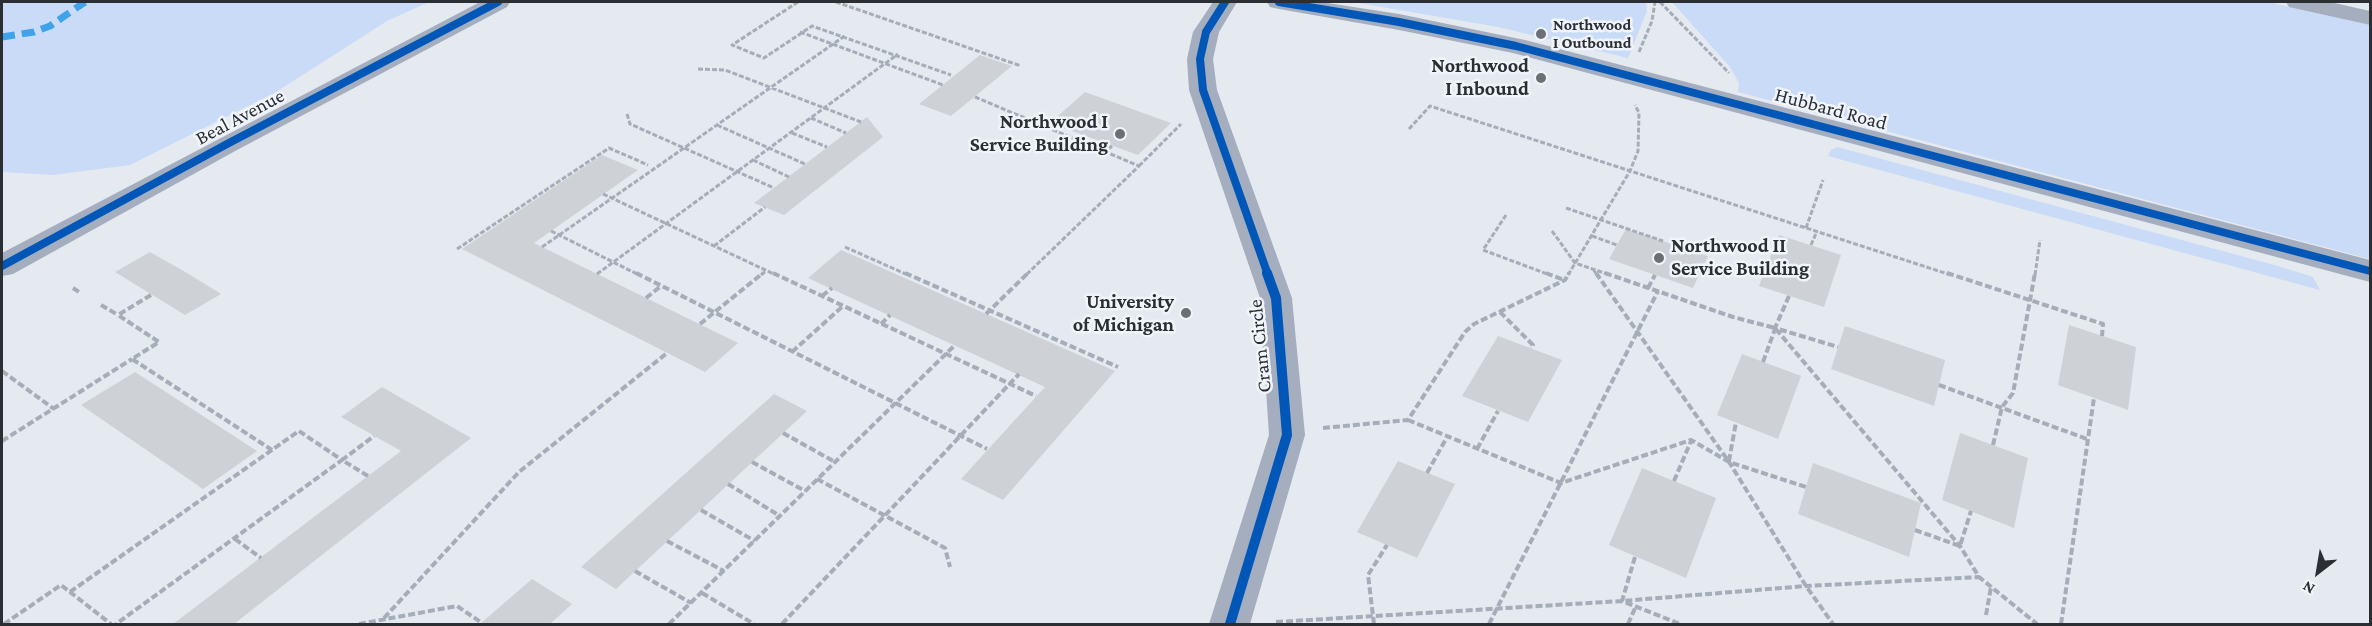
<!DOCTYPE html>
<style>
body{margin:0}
#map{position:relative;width:2372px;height:626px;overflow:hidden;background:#e5e9f0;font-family:"Crimson Pro",serif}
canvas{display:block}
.frame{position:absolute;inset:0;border:3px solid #2b2e33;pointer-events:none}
.north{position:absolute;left:2288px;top:542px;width:60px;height:60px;-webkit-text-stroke:4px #f0f5fd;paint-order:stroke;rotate:211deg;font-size:16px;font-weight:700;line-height:24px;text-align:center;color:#2b2e33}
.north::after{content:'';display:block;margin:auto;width:21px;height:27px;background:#2b2e33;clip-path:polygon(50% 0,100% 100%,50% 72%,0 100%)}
</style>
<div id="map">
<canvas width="2372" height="626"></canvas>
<div class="frame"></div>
<div class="north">N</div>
</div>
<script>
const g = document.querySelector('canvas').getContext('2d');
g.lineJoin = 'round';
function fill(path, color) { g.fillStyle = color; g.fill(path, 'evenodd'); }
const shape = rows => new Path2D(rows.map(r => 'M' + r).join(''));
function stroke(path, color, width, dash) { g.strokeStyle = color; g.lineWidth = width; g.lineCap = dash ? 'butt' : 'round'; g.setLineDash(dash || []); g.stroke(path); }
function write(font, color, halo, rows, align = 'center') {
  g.font = font + ' "Crimson Pro",serif'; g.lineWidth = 5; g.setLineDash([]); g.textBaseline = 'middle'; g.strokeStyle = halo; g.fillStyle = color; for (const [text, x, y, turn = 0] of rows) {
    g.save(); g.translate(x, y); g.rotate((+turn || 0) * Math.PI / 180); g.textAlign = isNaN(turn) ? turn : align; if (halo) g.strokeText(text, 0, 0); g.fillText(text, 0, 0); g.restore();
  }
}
const green = shape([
 [2,2,429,2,387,21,276,92,130,165,53,175,2,172],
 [1353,2,1646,2,1647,11,1628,58,1498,27],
 [1672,2,2268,2,2370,25,2370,259,1738,92,1739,83,1730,67],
 [1837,147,2278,266,2313,277,2320,290,1828,156,1831,150]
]);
const building = shape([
 [980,55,1012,66,951,116,919,104],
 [1085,92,1171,123,1138,155,1050,123],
 [867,117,883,137,784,215,754,203],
 [602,155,638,170,534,243,738,343,705,372,462,249],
 [1626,229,1708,256,1693,288,1609,259],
 [1779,235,1841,255,1824,307,1759,286],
 [841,250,864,260,1115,371,1003,500,961,479,1045,387,808,278],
 [150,252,187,273,221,294,185,315,115,272],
 [2069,325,2136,347,2128,410,2058,385],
 [1845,326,1945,360,1934,406,1831,369],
 [1498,336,1562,360,1528,422,1462,396],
 [1742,354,1801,376,1778,439,1717,415],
 [135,372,257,451,203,489,81,405],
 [382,387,471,438,234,624,173,624,401,451,341,417],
 [774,394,807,411,616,589,581,567],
 [1960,433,2028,458,2014,528,1942,500],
 [1398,461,1455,484,1417,558,1357,532],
 [1813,463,1921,503,1909,557,1798,514],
 [1642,468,1716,498,1686,578,1609,545],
 [532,579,572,604,550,624,480,624]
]);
const pathFar1 = shape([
 [798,2,732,45,764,58,812,26,951,75],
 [836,2,1021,66],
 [1660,2,1729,73],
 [800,32,943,85],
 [1639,52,1652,21,1655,2],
 [698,69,725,70,861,122],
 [975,97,1139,166,1026,275],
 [627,114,630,124,774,188],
 [811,118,846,133],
 [717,125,805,164],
 [1409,129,1430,106,1951,275],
 [792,133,827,147],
 [1104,153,1112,146],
 [753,160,789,177],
 [1139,166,1181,124],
 [603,194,776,275],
 [1566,208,1663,241],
 [1506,215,1483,250,1550,275],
 [1806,228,1823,180],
 [551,231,639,275],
 [1552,231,1575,263,1610,275],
 [1592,236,1617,245],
 [1811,245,1817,231],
 [714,246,765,207],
 [542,247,846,35],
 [845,247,908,275],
 [457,249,609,148,648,165],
 [1593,269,1597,275],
 [597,274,898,54],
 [761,275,766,271],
 [1568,275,1630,171,1638,151,1639,113,1635,105],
 [2035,275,2040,240]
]);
const path = shape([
 [636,273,987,449],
 [773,273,1036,396],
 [905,273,1118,367],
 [1546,273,1564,280],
 [1596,273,1729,462,1806,586,1833,624],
 [1605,273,1733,317,1775,328,1960,546,1979,577,2037,624],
 [1947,273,2103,324,2102,336],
 [73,288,79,292],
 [1648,288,1655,275],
 [151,295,118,315,159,342,132,359,272,450],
 [822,296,832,288],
 [1789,296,1775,328,1838,347],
 [646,298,661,286],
 [101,305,118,315],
 [1500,312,1533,345,1531,348],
 [986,314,1028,273],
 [700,324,763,273],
 [881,324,890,315],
 [792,352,843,306],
 [1763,362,1775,329],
 [2,371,54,409],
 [1939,385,2087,439],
 [1408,420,1561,483,1691,440,1729,462,1806,487],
 [1323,428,1408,420,1465,332,1474,324,1565,280,1569,273],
 [783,433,835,462],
 [2,441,132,359],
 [1993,445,2002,407,2013,393,2035,273],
 [1477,449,1498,411],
 [1729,461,1736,422],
 [752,462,805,491],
 [1427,473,1447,437],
 [368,476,342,460,374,436],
 [817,479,945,548,950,567],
 [1674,481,1691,441],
 [728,484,780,516],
 [701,510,755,541],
 [1915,530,1960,546,1971,511],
 [235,539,261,558],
 [667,541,724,571],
 [1635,557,1622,601,1680,624],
 [635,571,691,603],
 [70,592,299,431,342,460,116,624],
 [702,593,754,624],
 [1986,615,1991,587],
 [384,618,519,472,667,353],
 [1276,622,1622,601,1806,586,1979,577],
 [4,624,61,585,111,624],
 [359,624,457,606,482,623],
 [669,624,955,345],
 [782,624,1019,374],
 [1374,624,1368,575,1387,545],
 [1489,624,1658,291],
 [1628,624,1636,606],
 [2061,624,2094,398]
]);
const minor = shape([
 [480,2,510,2,507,7,237,150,13,274,2,276,2,253,480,2],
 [1213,2,1237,2,1219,32,1213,59,1217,90,1292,298,1305,435,1250,624,1209,624,1269,435,1260,298,1189,90,1187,59,1193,32,1213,2]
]);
const tertiary = shape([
 [1267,2,1321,2,1399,14,1525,40,2370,260,2370,282,1513,53,1399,30,1279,9,1270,7,1267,2],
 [2286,2,2330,2,2370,11,2370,25,2289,7,2286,2]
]);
const quiet = shape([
 [2,37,34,32,50,26,85,2]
]);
const cyclewayFar1 = shape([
 [1225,2,1206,32,1200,59,1203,90,1268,275],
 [1279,2,1399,22,1516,46,2370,271],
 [2,266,227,144,498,2]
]);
const cycleway = shape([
 [1230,624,1287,435,1276,298,1267,273]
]);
const markers = [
 [1541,34,6,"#6c6f75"],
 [1541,78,6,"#6c6f75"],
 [1120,134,6,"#6c6f75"],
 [1659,258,6,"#6c6f75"],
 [1186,313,6,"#6c6f75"]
];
const farPoinames = [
 ["Northwood",1553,25],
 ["I Outbound",1553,43]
];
const poiNames = [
 ["Northwood",1529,66],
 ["I Inbound",1529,89],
 ["Northwood I",1108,122],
 ["Service Building",1108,145],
 ["Northwood II",1671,246,"left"],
 ["Service Building",1671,269,"left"],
 ["University",1174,302],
 ["of Michigan",1174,325]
];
const streetNames = [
 ["Hubbard Road",1831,109,15],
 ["Beal Avenue",240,117,-28],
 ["Cram Circle",1260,346,-96]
];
fill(green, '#c9dbf7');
fill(building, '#ced2d7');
stroke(pathFar1, '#a5adb8', 3, [5, 2]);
stroke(path, '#a5adb8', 4, [7, 3]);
fill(minor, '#a4aebe');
fill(tertiary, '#a4aebe');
stroke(quiet, '#3ea3eb', 7, [13, 7]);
stroke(cyclewayFar1, '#0057b8', 8);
stroke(cycleway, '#0057b8', 10);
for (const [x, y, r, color] of markers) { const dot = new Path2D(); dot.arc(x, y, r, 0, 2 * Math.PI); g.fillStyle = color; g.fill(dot); stroke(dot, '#f0f5fd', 2); }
write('bold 16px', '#2b2e33', '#f0f5fd', farPoinames, 'left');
write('bold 20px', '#2b2e33', '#f0f5fd', poiNames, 'right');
write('20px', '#2b2e33', '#f0f5fd', streetNames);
</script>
